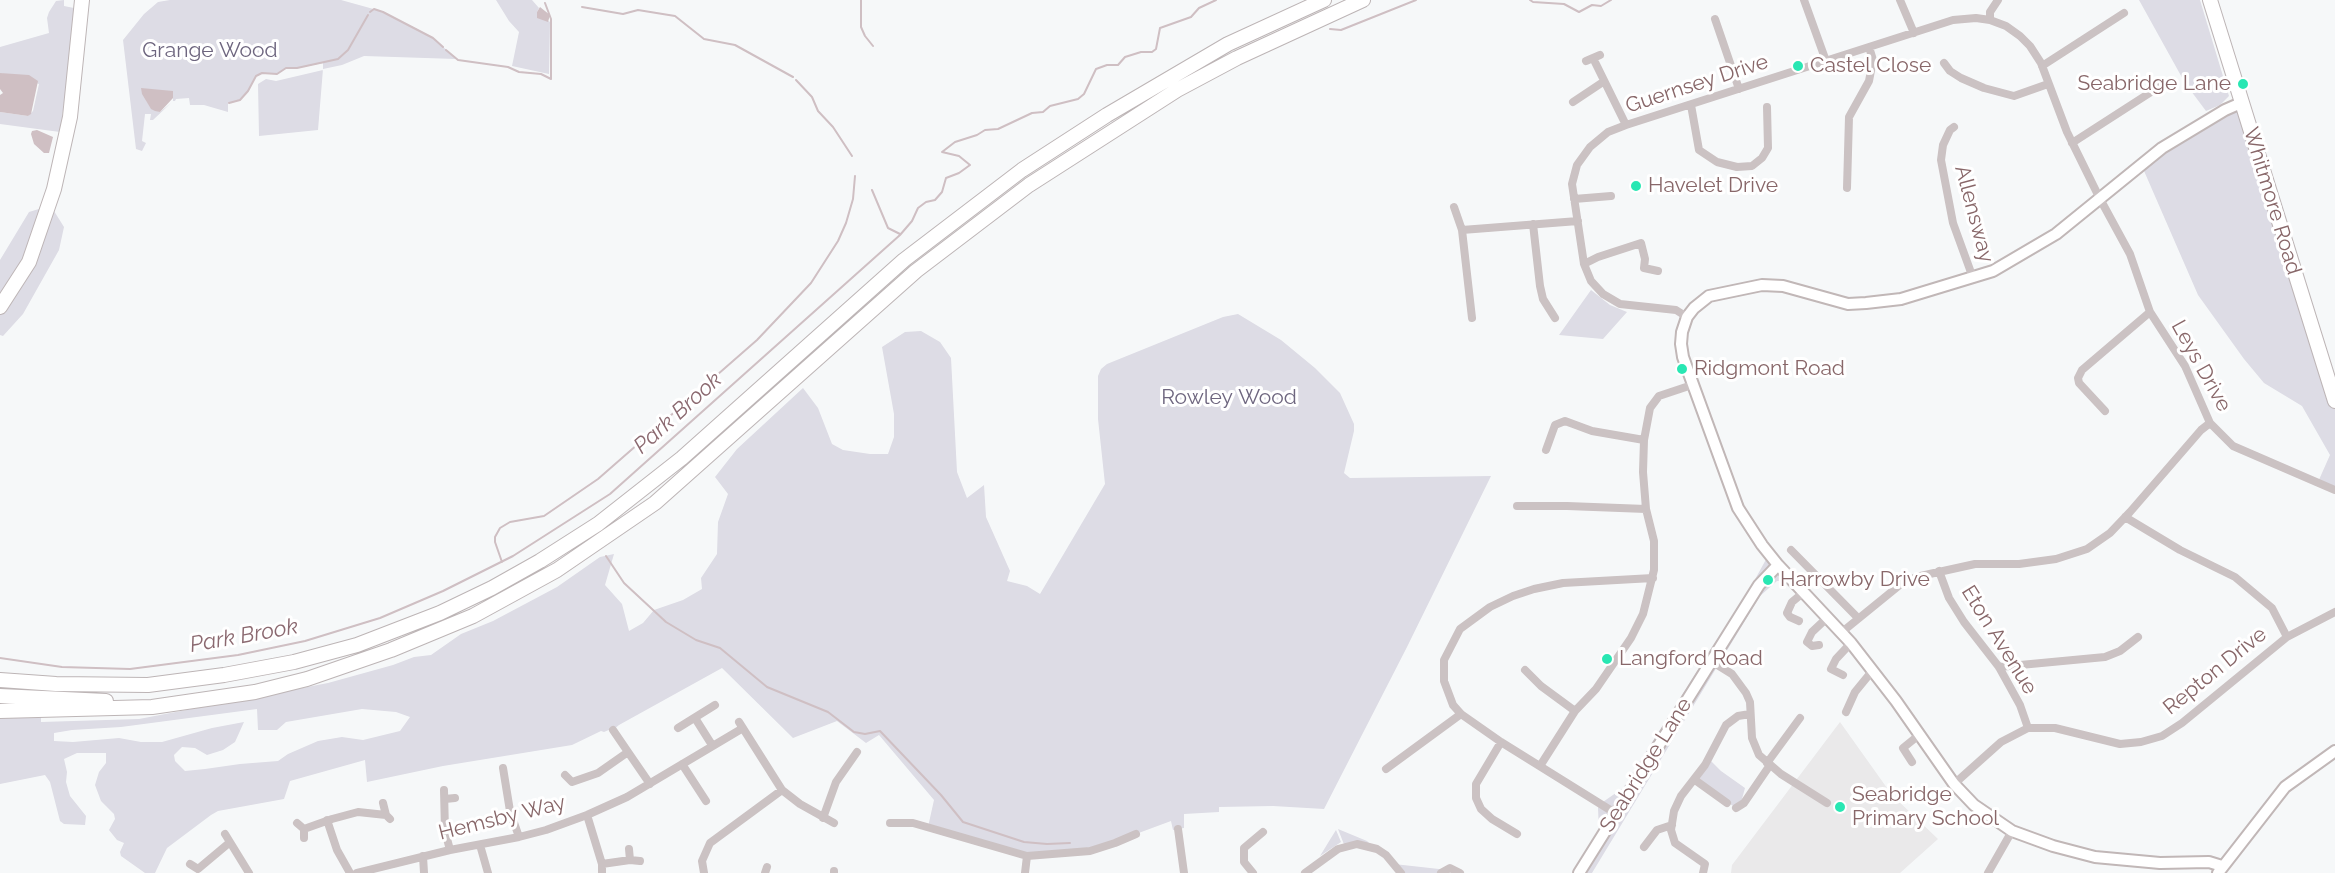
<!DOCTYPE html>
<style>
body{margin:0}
canvas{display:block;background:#f6f8f9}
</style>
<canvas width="2335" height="873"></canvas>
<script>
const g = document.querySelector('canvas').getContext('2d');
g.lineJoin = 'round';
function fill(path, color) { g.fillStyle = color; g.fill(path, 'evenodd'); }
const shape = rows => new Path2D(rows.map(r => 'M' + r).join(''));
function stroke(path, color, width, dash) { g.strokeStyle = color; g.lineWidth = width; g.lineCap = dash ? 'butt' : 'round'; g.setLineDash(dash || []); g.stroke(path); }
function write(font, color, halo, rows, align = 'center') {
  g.font = font + ' Raleway,sans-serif'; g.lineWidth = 6; g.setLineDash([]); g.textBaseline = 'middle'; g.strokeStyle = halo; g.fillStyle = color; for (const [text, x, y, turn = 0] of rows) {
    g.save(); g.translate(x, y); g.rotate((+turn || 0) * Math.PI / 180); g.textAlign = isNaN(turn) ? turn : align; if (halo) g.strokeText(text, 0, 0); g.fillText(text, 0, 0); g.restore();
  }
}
const built = shape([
 [1840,722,1892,795,1938,839,1900,873,1731,873,1732,865]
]);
const green = shape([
 [64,0,64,6,74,8,71,53,60,132,0,124,0,112,28,116,33,111,39,84,0,73,0,47,49,33,47,18,49,12,56,1],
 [170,0,341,0,377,10,417,29,437,41,456,59,364,56,342,65,323,69,318,130,259,136,258,84,266,79,276,81,323,70,323,63,297,68,286,68,277,74,262,73,256,76,248,91,240,100,228,103,228,112,204,105,190,105,189,98,176,99,175,101,173,101,173,98,146,100,151,108,160,112,171,103,153,120,150,120,151,114,145,114,142,141,146,143,142,151,136,149,123,40,144,14,158,2],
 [496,0,532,0,539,8,537,12,550,22,549,74,512,66,519,32,509,21],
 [2139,0,2200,0,2229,96,2220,105,2206,111,2185,83],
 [2241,103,2335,401,2335,490,2318,482,2330,455,2302,406,2264,383,2244,359,2198,295,2141,164],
 [42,208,54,211,64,227,59,250,23,314,3,336,0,335,0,260,29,212],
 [1591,290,1610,305,1627,312,1603,339,1559,335],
 [1238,314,1281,340,1315,368,1340,393,1354,424,1354,431,1344,473,1350,478,1491,476,1407,647,1324,809,1273,806,1219,807,1219,812,1184,814,1184,828,1173,830,1171,821,1090,851,1027,856,928,827,934,800,879,735,866,743,837,721,793,738,722,668,619,725,613,730,611,729,604,732,601,731,572,745,443,766,367,782,365,760,290,781,284,799,218,811,211,815,167,848,155,873,145,873,121,856,120,852,124,843,117,840,109,830,115,819,114,814,101,801,95,785,99,772,106,763,106,753,77,753,64,759,67,772,66,782,70,796,86,816,85,825,64,824,60,821,50,782,45,775,0,784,0,716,41,715,41,722,139,719,328,683,393,665,414,657,431,655,461,634,493,621,557,587,600,557,614,554,605,585,622,604,629,631,643,623,654,610,683,600,702,589,701,578,717,554,718,522,728,494,715,477,737,449,803,388,818,408,832,444,843,450,870,454,888,454,894,437,894,414,882,347,905,332,921,331,940,342,951,358,957,472,967,498,984,485,986,517,1010,571,1007,581,1027,586,1040,594,1105,484,1098,419,1098,376,1101,369,1107,364,1223,317],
 [257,709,258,730,277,730,286,722,362,709,396,712,410,717,400,731,363,740,342,737,318,741,288,754,278,761,240,764,205,769,185,771,175,761,174,755,182,747,195,748,207,755,223,750,235,742,244,722,212,728,162,742,141,742,119,738,73,742,54,741,54,733,72,730,121,727],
 [1769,554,1790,577,1785,581,1777,581,1760,596,1592,873,1573,873,1599,831,1598,808,1600,804,1623,788,1753,583],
 [1708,758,1721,771,1745,788,1740,806,1736,808,1695,780],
 [1338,829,1367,841,1369,843,1345,847],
 [1336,830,1341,842,1320,856,1331,838],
 [1394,864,1439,869,1444,870,1441,873,1401,873]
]);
const water = shape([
 [540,7,550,15,548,22,537,18,537,12],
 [0,73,29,75,38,81,31,114,28,116,0,112,0,95,3,93,0,89],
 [141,88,173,91,173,98,160,112,155,111,151,109,142,94],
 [37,130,53,137,49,153,44,153,34,144,31,134,32,131]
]);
const stream = shape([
 [861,0,861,27,865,36,873,46],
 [1530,0,1533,2,1564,4,1579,12,1592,5,1601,6,1611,0],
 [582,7,623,14,638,10,675,16,704,39,735,45,793,77],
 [370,12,374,9,383,12,433,38,443,47],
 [1330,29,1341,30,1416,0],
 [446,50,458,60,508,67,519,72,541,74,551,79,551,19,545,3],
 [796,80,812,97,818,111,833,127,852,156],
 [229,103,240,100,248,91,256,76,262,73,277,74,286,68,297,68,338,59,348,50,368,15],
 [872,190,888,228,900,234],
 [606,556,624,583,666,622,696,640,720,648,767,687,828,712,854,732,865,734,880,731,941,795,963,822,1024,842,1047,844,1070,843],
 [502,562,495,542,495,537,500,528,510,522,544,516,598,479,757,340,811,283,838,241,846,223,853,199,855,176],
 [0,658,62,667,130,669,238,655,305,641,380,618,443,591,513,556,610,494,900,235,912,221,918,208,926,202,935,200,942,192,946,178,959,173,970,165,959,156,942,152,955,142,977,135,985,130,998,129,1032,113,1043,112,1050,106,1078,99,1084,94,1096,69,1107,65,1118,65,1125,57,1141,52,1152,52,1156,49,1160,28,1191,17,1199,8,1216,0]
]);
const street = shape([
 [1804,0,1826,61],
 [1900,0,1914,33],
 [1715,19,1739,89],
 [1990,20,1990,12,1998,0],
 [1593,58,1626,125],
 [1586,61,1600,55],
 [1944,63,1950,71,1961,78,1984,88,2014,96,2048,84],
 [2042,66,2124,13],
 [1573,102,1603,82],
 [1691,105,1699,150,1717,162,1737,167,1752,166,1762,158,1768,148,1767,107],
 [1954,127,1950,130,1943,145,1941,160,1953,223,1973,278],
 [2072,143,2162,85],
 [1847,188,1849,117,1869,81,1873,60,1869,47],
 [1574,199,1611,196],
 [1454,207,1462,230,1472,318],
 [1533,224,1540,286,1543,299,1555,318],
 [1462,230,1578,221],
 [1584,264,1598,257,1641,243,1645,259,1644,268,1658,271],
 [1687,317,1676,310,1620,304,1603,294,1591,281,1584,264,1572,184,1577,165,1590,147,1608,132,1626,125,1953,20,1976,18,1990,20,2006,26,2020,36,2030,46,2041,63,2067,132,2099,197,2130,254,2150,312,2185,366,2210,423,2233,446,2335,490],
 [2105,411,2079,383,2078,378,2082,370,2150,312],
 [1546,450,1555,425,1565,421,1592,431,1644,440],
 [1517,506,1567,506,1646,509],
 [2125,517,2180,550,2235,577,2272,608,2287,637],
 [1791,550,1858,618],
 [1939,571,1949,598,1964,622,1999,667,2020,705,2028,728],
 [1799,621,1790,617,1787,613,1792,602,1804,592],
 [1842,632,1901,584,1916,577,1975,564,2019,564,2056,559,2087,549,2110,533,2130,512,2201,430,2210,423],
 [1819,645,1812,646,1807,642,1812,632,1828,617],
 [1711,661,1732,674,1746,693,1750,702,1752,738,1759,755,1781,774,1827,803],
 [1999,667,2105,657,2120,651,2138,637],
 [1525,670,1541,686,1575,711],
 [1843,675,1831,669,1836,659,1851,643],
 [1846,712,1855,692,1873,670],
 [695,718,712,745],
 [739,722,782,790,800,804,834,823],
 [678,728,715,705],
 [613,730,628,752],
 [1501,742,1476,784,1476,798,1481,809,1492,819,1517,834],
 [1912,762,1903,748,1919,735],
 [1767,763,1800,718],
 [682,764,706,801],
 [1540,766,1575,711,1596,689,1631,638,1643,614,1654,570,1654,541,1646,509,1643,472,1644,440,1650,408,1659,396,1692,385],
 [503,768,510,811,519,837],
 [1386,769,1461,714],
 [565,775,572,782,598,773,628,752,650,784],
 [1695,780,1727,803],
 [1954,784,2001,742,2028,728,2055,728,2120,744,2141,742,2162,736,2182,723,2287,637,2335,612],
 [444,790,445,831,450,850],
 [445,799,455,798],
 [383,803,386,815],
 [1736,808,1744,803,1770,765],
 [1615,813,1501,742,1461,714,1453,705,1444,681,1444,660,1460,629,1490,607,1513,596,1534,589,1563,583,1653,578],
 [587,815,602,864,602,873],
 [823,818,836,782,857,752],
 [327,820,337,850,350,873],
 [297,823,304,829],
 [890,823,913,823,1027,856,1090,851,1115,843,1136,834],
 [1178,829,1184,873],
 [225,834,249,873],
 [304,838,304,829,332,819,358,812,386,815,390,819],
 [480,845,488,873],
 [1644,847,1657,830,1672,825],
 [629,849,630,860],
 [423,856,424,873],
 [190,864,198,869,229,843],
 [602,864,630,860,640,861],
 [834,871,834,873],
 [357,873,450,850,519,837,546,830,587,815,627,797,743,728],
 [704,873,702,861,710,843,782,790],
 [765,873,767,867],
 [1025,873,1027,856],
 [1253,873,1244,862,1244,848,1263,832],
 [1305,873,1338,849,1357,844,1377,849,1386,855,1401,873],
 [1441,873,1450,868,1460,873],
 [1703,873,1705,864,1675,843,1671,830,1674,811,1681,796,1705,765,1726,725,1738,716,1750,714],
 [1988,873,2012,831]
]);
const secondary = shape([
 [1778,565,1851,643,1896,701,1954,784,1974,805,2012,831,2053,846,2095,857,2160,863,2209,862,2222,866],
 [1579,873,1759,585,1778,565,1762,545,1738,508,1683,357,1681,344,1682,332,1687,317,1694,308,1709,296,1762,285,1783,286,1848,304,1866,303,1901,299,1993,271,2056,234,2162,148,2225,110,2241,103],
 [2218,873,2285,787,2335,751]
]);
const highway = shape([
 [2210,0,2335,401],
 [0,307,29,262,54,189,70,117,82,0],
 [0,680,56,684,148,685,224,675,294,662,357,645,440,613,492,588,540,561,598,524,682,458,904,260,1022,170,1107,115,1228,44,1324,0],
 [0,696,106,701],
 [0,711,152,707,255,692,307,679,391,650,473,616,557,570,655,503,916,271,1029,185,1177,90,1237,58,1363,0]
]);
const markers = [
 [1798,66,6,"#29e7b3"],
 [2243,84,6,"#29e7b3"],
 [1636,186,6,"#29e7b3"],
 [1682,369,6,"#29e7b3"],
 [1768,580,6,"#29e7b3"],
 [1607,659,6,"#29e7b3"],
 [1840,807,6,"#29e7b3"]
];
const parkNames = [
 ["Grange Wood",210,51],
 ["Rowley Wood",1229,398]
];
const poiNames = [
 ["Castel Close",1810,66],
 ["Seabridge Lane",2231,84,"right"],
 ["Havelet Drive",1648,186],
 ["Ridgmont Road",1694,369],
 ["Harrowby Drive",1780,580],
 ["Langford Road",1619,659],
 ["Seabridge",1852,795],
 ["Primary School",1852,819]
];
const streetNames = [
 ["Guernsey Drive",1697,84,-18],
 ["Whitmore Road",2272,201,73],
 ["Allensway",1974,214,75],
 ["Leys Drive",2201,366,61],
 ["Eton Avenue",1999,640,58],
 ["Repton Drive",2215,671,-39],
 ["Seabridge Lane",1646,765,-58],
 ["Hemsby Way",502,818,-14]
];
const waterNames = [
 ["Park Brook",678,413,-42],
 ["Park Brook",244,636,-10]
];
fill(built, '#eae9ea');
fill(green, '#dddce5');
fill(water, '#cfbfc3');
stroke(stream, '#cfbfc3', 2);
stroke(secondary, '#c1b7b7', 14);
stroke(highway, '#bdb5b6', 16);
stroke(street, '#cbc2c3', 8);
stroke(secondary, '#fff', 10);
stroke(highway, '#fff', 14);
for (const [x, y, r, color] of markers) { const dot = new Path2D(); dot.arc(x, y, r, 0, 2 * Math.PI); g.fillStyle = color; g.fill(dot); stroke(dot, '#fff', 2); }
write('21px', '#6e667f', '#fff', parkNames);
write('21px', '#886769', '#fff', poiNames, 'left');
write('21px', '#886769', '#fff', streetNames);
write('italic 22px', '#8b6970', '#fff', waterNames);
</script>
